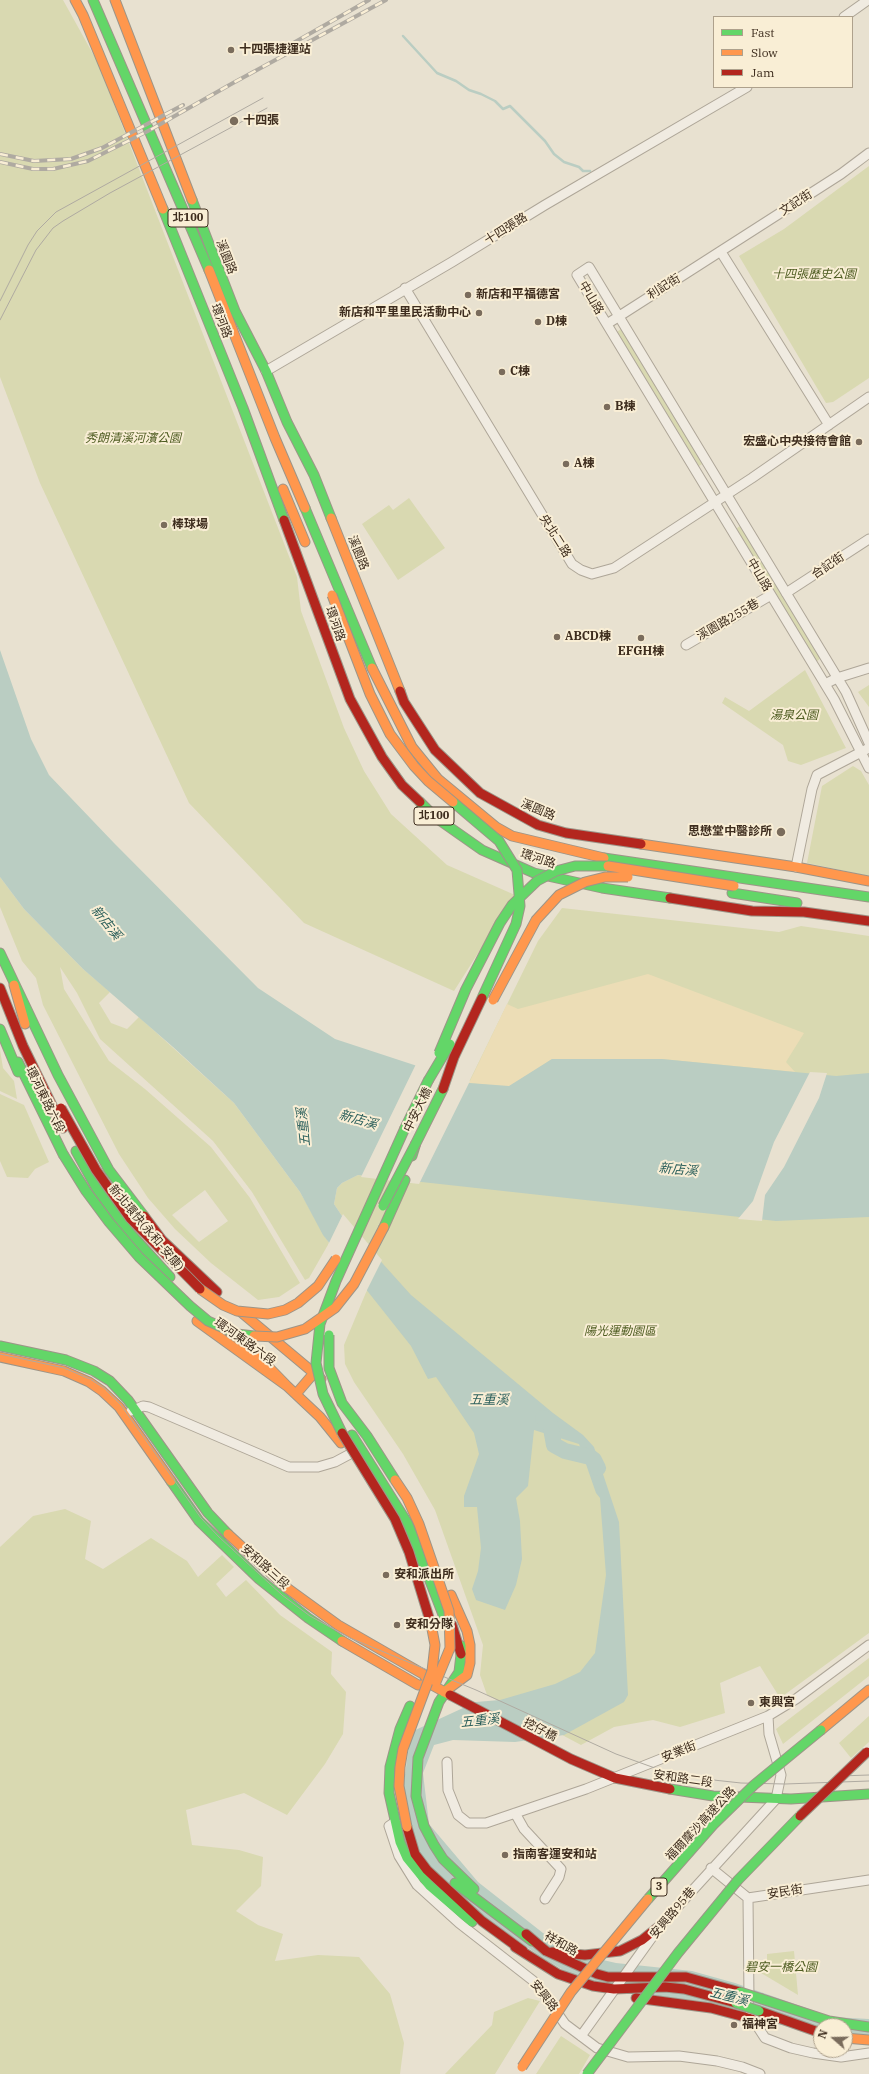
<!DOCTYPE html>
<meta charset="utf-8">
<style>
body{margin:0}
#map{position:relative;width:869px;height:2074px;overflow:hidden;background:#e8e1d0;font-family:"IBM Plex Serif",serif}
canvas{display:block}
.legend{position:absolute;left:713px;top:16px;width:140px;height:72px;box-sizing:border-box;background:#f9eed5;border:1px solid #aea18c;margin:0;padding:5px 7px;list-style:none;font-size:12px;color:#3e2d1e}
.legend li{display:flex;align-items:center;gap:8px;height:20px}
.legend b{width:20px;border:1px solid #aea18c}
.north{position:absolute;left:813px;top:2018px;width:40px;height:40px;box-sizing:border-box;background:#f9eed5;border:1px solid #aea18c;border-radius:50%;rotate:290deg;font-size:11px;font-weight:700;line-height:16px;text-align:center;color:#3e2d1e}
.north::after{content:'';display:block;margin:auto;width:14px;height:18px;background:#7a6c5c;clip-path:polygon(50% 0,100% 100%,50% 72%,0 100%)}
</style>
<div id="map">
<canvas width="869" height="2074"></canvas>
<ul class="legend">
<li><b style="height:5px;background:#63d668"></b>Fast</li>
<li><b style="height:5px;background:#ff974d"></b>Slow</li>
<li><b style="height:5px;background:#b3261e"></b>Jam</li>
</ul>
<div class="north">N</div>
</div>
<script>
const g = document.querySelector('canvas').getContext('2d');
g.lineJoin = 'round';
function fill(path, color) { g.fillStyle = color; g.fill(path, 'evenodd'); }
const shape = rows => new Path2D(rows.map(r => 'M' + r).join(''));
function stroke(path, color, width, dash) { g.strokeStyle = color; g.lineWidth = width; g.lineCap = dash ? 'butt' : 'round'; g.setLineDash(dash || []); g.stroke(path); }
function write(font, color, halo, rows, align = 'center') {
  g.font = font + ' "IBM Plex Serif","Noto Sans TC",serif'; g.lineWidth = 4; g.setLineDash([]); g.textBaseline = 'middle'; g.strokeStyle = halo; g.fillStyle = color; for (const [text, x, y, turn = 0] of rows) {
    g.save(); g.translate(x, y); g.rotate((+turn || 0) * Math.PI / 180); g.textAlign = isNaN(turn) ? turn : align; if (halo) g.strokeText(text, 0, 0); g.fillText(text, 0, 0); g.restore();
  }
}
const green = shape([
 [0,0,63,0,98,63,297,577,301,611,344,728,364,771,391,814,447,865,515,895,454,991,304,923,189,803,40,483,0,377],
 [869,166,869,378,833,402,826,403,739,256,784,229],
 [622,328,704,463,699,466,617,332],
 [409,498,445,548,398,580,362,524,389,505,393,510],
 [741,525,821,658,816,662,736,529],
 [805,670,846,748,801,765,788,761,783,745,722,703,725,697,749,711],
 [869,685,869,707,858,692],
 [853,766,861,771,869,785,869,876,807,863,822,786],
 [0,877,24,909,83,969,110,992,99,1003,111,1023,127,1029,139,1017,234,1103,300,1192,329,1243,309,1278,305,1280,252,1192,213,1141,100,1039,77,993,60,967,64,989,109,1061,145,1089,211,1147,250,1198,300,1283,279,1297,258,1300,211,1263,175,1229,148,1198,119,1154,43,1005,36,978,22,961,0,907],
 [205,1190,228,1221,199,1242,172,1215],
 [562,908,779,932,801,926,869,936,869,1633,780,1698,760,1666,720,1683,725,1713,680,1727,653,1720,614,1727,581,1745,487,1695,480,1675,483,1645,435,1510,403,1454,354,1382,345,1364,344,1345,367,1290,348,1225,334,1204,337,1188,342,1183,358,1175,420,1182,538,941],
 [0,1050,3,1068,14,1081,17,1099,0,1091],
 [0,1094,24,1105,49,1162,35,1169,28,1178,7,1177,0,1161],
 [65,1509,91,1521,85,1559,103,1569,151,1538,187,1561,198,1577,222,1555,234,1567,216,1584,226,1597,246,1580,280,1615,332,1652,331,1674,346,1692,343,1734,325,1764,287,1815,244,1793,186,1810,192,1845,239,1850,263,1857,261,1886,236,1911,258,1925,283,1934,275,1961,318,1955,359,1957,390,1994,404,2043,400,2074,0,2074,0,1547,33,1516],
 [869,1658,869,1676,783,1744,776,1729],
 [869,1716,869,1742,851,1758,839,1743],
 [794,1951,798,1995,761,1973,760,1964,767,1961,767,1954],
 [528,1998,540,2001,495,2074,445,2074,492,2025,494,2012],
 [561,2036,590,2055,579,2074,536,2074]
]);
const sand = shape([
 [648,974,804,1033,786,1062,795,1072,662,1059,552,1059,509,1087,469,1083,507,1004,518,1009]
]);
const water = shape([
 [0,650,31,739,49,775,114,843,258,988,335,1039,469,1083,509,1086,552,1059,662,1059,836,1076,869,1073,869,1217,776,1221,358,1175,342,1183,337,1188,334,1204,348,1225,411,1295,553,1413,583,1435,594,1447,619,1522,628,1695,624,1702,564,1735,515,1742,453,1740,434,1745,423,1773,429,1824,478,1882,543,1933,577,1954,616,1963,692,1971,735,1983,832,2017,869,2019,869,2043,845,2043,845,2026,821,2026,821,2038,788,2026,760,2021,701,2001,594,1988,541,1957,434,1881,397,1831,411,1732,476,1702,500,1700,555,1684,580,1672,595,1653,606,1575,600,1498,596,1493,579,1444,534,1430,528,1486,516,1498,520,1521,522,1559,516,1585,505,1610,476,1600,472,1589,478,1571,481,1548,477,1507,464,1507,464,1496,479,1454,474,1433,436,1377,428,1379,411,1346,323,1235,300,1192,234,1103,173,1047,83,969,24,909,0,877]
]);
const pier = shape([
 [417,1062,470,1081,419,1184,361,1177],
 [810,1072,827,1073,819,1098,784,1167,765,1195,762,1221,738,1219,753,1201,774,1142],
 [343,1214,382,1260,366,1292,328,1245]
]);
const stream = shape([
 [403,36,437,73,456,81,469,90,481,94,495,101,503,109,510,106,545,141,554,154,564,162,579,167,583,171,590,171]
]);
const river = shape([
 [543,1418,550,1423,554,1445,565,1451,590,1457,594,1460,598,1468]
]);
const street = shape([
 [844,17,868,0],
 [721,252,829,425],
 [405,288,572,564,581,570,592,574,614,568,752,478,869,397],
 [607,324,841,174,869,153],
 [266,371,452,262,545,205,747,87],
 [786,593,869,539],
 [686,645,771,595],
 [825,684,837,678,869,668],
 [869,743,846,692,589,267,577,275,834,699,869,768],
 [796,867,812,789,817,775,869,748],
 [131,1411,143,1406,149,1407,289,1467,318,1467,335,1462,350,1454],
 [447,1762,448,1790,458,1815,468,1823,486,1823,586,1789,768,1716,796,1699,869,1645],
 [515,1813,524,1829,561,1869,559,1877,545,1899],
 [395,1822,389,1826,399,1856,417,1885,459,1923,536,1983,565,2024,597,2048,628,2057,679,2056,717,2061,742,2067,760,2074],
 [711,1868,748,1898,869,1880],
 [748,1898,749,2000],
 [750,2015,765,2038,791,2048,813,2053,841,2057,869,2053],
 [581,2036,660,1926,776,1799,781,1775,769,1734,768,1716]
]);
const fast = shape([
 [93,0,209,270],
 [192,200,235,311,266,371,287,422,314,475,331,518],
 [163,209,243,408,284,520],
 [305,508,372,668],
 [420,802,435,817,482,850,534,873,602,888,670,898],
 [604,858,869,897],
 [732,893,797,903],
 [0,953,58,1075,109,1170,144,1216],
 [0,1029,18,1072],
 [18,1062,63,1154],
 [405,1128,428,1081],
 [76,1151,97,1189,129,1232,170,1277],
 [412,1156,416,1143,443,1089],
 [384,1227,405,1180],
 [0,1346,66,1360,94,1371,110,1381,128,1400,208,1513,228,1534],
 [352,1435,408,1524,447,1625],
 [171,1481,199,1521,259,1579,308,1618,342,1641],
 [462,1646,459,1672,439,1702,418,1758,416,1796,424,1826,434,1845,443,1859,474,1889],
 [410,1706,400,1729,390,1767,389,1793,400,1842,407,1858,429,1885,472,1922],
 [670,1789,713,1796,791,1799,869,1794],
 [455,1883,532,1941],
 [762,1999,829,2021,869,2027]
]);
const slow = shape([
 [75,0,83,15,163,209],
 [115,0,192,200],
 [209,270,275,438,305,508],
 [283,489,305,542],
 [331,518,400,691],
 [372,668,412,747,438,779,496,827,512,836,604,858],
 [641,844,796,867,869,881],
 [14,985,25,1024],
 [241,1312,321,1379],
 [197,1321,287,1386,320,1417,341,1443],
 [226,1329,253,1351,287,1386],
 [0,1357,64,1371,89,1382,102,1391,119,1407,171,1481],
 [296,1394,314,1373],
 [228,1534,287,1588,338,1625,423,1674,432,1685,450,1695],
 [342,1641,418,1685,432,1685],
 [444,1692,467,1675,470,1663,470,1645,467,1631,451,1595],
 [821,1730,869,1690],
 [845,2038,869,2040]
]);
const jam = shape([
 [284,520,350,699,382,757,402,785,420,802],
 [400,691,404,702,435,750,480,793,538,825,566,833,641,844],
 [670,898,752,911,804,912,869,921],
 [0,988,23,1046,63,1128],
 [144,1216,162,1240,217,1292],
 [452,1625,461,1654],
 [450,1695,571,1759,615,1778,670,1789],
 [407,1827,415,1854,427,1870,482,1921,523,1951],
 [526,1934,546,1951,597,1974,608,1977,686,1977,740,1992],
 [515,1947,558,1974,593,1986,614,1989,665,1987,684,1989,736,2003],
 [552,1952,585,1955,620,1951,642,1940,662,1924],
 [636,1998,711,2008,752,2019],
 [759,2011,821,2033]
]);
const tram = shape([
 [0,301,28,245,37,231,56,212,263,98],
 [0,320,36,250,53,228,63,221,110,193,267,108],
 [0,1354,64,1368,90,1379,104,1388,121,1405,201,1518,219,1537,282,1595,310,1616,350,1638,476,1690,616,1754,677,1776,741,1783,785,1784,869,1781],
 [840,1776,869,1775]
]);
const rail = shape([
 [288,46,369,0],
 [0,154,34,161,71,159,102,148,183,105],
 [0,162,33,169,53,169,88,161,150,130,233,83,386,0]
]);
const fastBridge = shape([
 [453,802,499,841,517,870,520,906,516,924,482,998],
 [439,1053,466,989,500,923,512,905,537,881,556,871,575,866,608,866],
 [428,1081,450,1044],
 [63,1154,86,1191,109,1222,139,1257,190,1306,208,1321,237,1334,254,1336],
 [383,1206,416,1143],
 [329,1335,329,1368,342,1403,367,1436,395,1480],
 [342,1433,323,1394,316,1363,320,1324,336,1281,405,1128],
 [648,1899,713,1825,754,1785,821,1730],
 [740,1992,762,1999],
 [736,2003,759,2011],
 [587,2074,678,1953,738,1880,800,1816]
]);
const slowBridge = shape([
 [332,595,370,694,390,734,414,766,428,781,453,802],
 [608,866,734,886],
 [493,1000,536,920,559,895,585,882,605,877,628,877],
 [200,1289,223,1305,237,1311,268,1314,285,1310,298,1303,318,1286,336,1259],
 [254,1336,277,1337,305,1329,335,1308,354,1284,384,1227],
 [395,1480,407,1498,419,1524,449,1611,450,1648,436,1682],
 [407,1827,399,1786,400,1767,403,1749,432,1671,435,1645,431,1624],
 [522,2067,571,1992,648,1899]
]);
const jamBridge = shape([
 [443,1089,454,1057,482,998],
 [61,1108,96,1170,130,1218,200,1289],
 [342,1433,395,1519,409,1552,431,1624],
 [800,1816,867,1752]
]);
const markers = [
 [231,50,4,"#7a6c5c"],
 [234,121,5,"#7a6c5c"],
 [468,295,4,"#7a6c5c"],
 [479,313,4,"#7a6c5c"],
 [538,322,4,"#7a6c5c"],
 [502,372,4,"#7a6c5c"],
 [607,407,4,"#7a6c5c"],
 [859,442,4,"#7a6c5c"],
 [566,464,4,"#7a6c5c"],
 [164,525,4,"#7a6c5c"],
 [557,637,4,"#7a6c5c"],
 [641,638,4,"#7a6c5c"],
 [781,832,5,"#7a6c5c"],
 [386,1575,4,"#7a6c5c"],
 [397,1625,4,"#7a6c5c"],
 [751,1703,4,"#7a6c5c"],
 [505,1855,4,"#7a6c5c"],
 [734,2025,4,"#7a6c5c"]
];
const shields = [
 [188,218,40],
 [434,816,40],
 [659,1887,16]
];
const shieldNames = [
 ["北100",188,218],
 ["北100",434,816],
 ["3",659,1887]
];
const poiNames = [
 ["十四張捷運站",239,50],
 ["十四張",243,121],
 ["新店和平福德宮",476,295],
 ["新店和平里里民活動中心",471,313,"right"],
 ["D棟",546,322],
 ["C棟",510,372],
 ["B棟",615,407],
 ["宏盛心中央接待會館",851,442,"right"],
 ["A棟",574,464],
 ["棒球場",172,525],
 ["ABCD棟",565,637],
 ["EFGH棟",641,652,"center"],
 ["思懋堂中醫診所",772,832,"right"],
 ["安和派出所",394,1575],
 ["安和分隊",405,1625],
 ["東興宮",759,1703],
 ["指南客運安和站",513,1855],
 ["福神宮",742,2025]
];
const streetNames = [
 ["文記街",796,203,-33],
 ["十四張路",506,229,-32],
 ["溪園路",226,257,69],
 ["利記街",664,287,-32],
 ["中山路",591,298,59],
 ["環河路",221,321,69],
 ["央北二路",555,536,58],
 ["溪園路",358,553,68],
 ["合記街",828,566,-34],
 ["中山路",759,575,59],
 ["溪園路255巷",728,620,-30],
 ["環河路",335,624,71],
 ["溪園路",538,810,23],
 ["環河路",538,859,18],
 ["環河東路六段",45,1100,64],
 ["中安大橋",418,1110,-64],
 ["新北環快(永和-安康)",146,1228,50],
 ["環河東路六段",245,1342,36],
 ["安和路三段",265,1567,42],
 ["挖仔橋",540,1730,27],
 ["安業街",679,1752,-22],
 ["安和路二段",683,1779,8],
 ["福爾摩沙高速公路",701,1824,-47],
 ["安民街",785,1892,-9],
 ["安興路95巷",673,1913,-50],
 ["祥和路",561,1944,29],
 ["安興路",544,1996,52]
];
const parkNames = [
 ["十四張歷史公園",814,275],
 ["秀朗清溪河濱公園",133,439],
 ["湯泉公園",794,716],
 ["陽光運動園區",620,1332],
 ["碧安一橋公園",781,1968]
];
const waterNames = [
 ["新店溪",106,923,51],
 ["新店溪",358,1120,16],
 ["五重溪",304,1127,-96],
 ["新店溪",678,1170,5],
 ["五重溪",489,1400],
 ["五重溪",480,1721,-6],
 ["五重溪",729,1997,14]
];
fill(green, '#d9d9b1');
fill(sand, '#ecddb6');
fill(water, '#bacdc2');
fill(pier, '#e8e1d0');
stroke(stream, '#bacdc2', 2.5);
stroke(river, '#bacdc2', 16);
stroke(street, '#aea698', 11);
stroke(fast, '#9d9588', 11);
stroke(slow, '#9d9588', 11);
stroke(jam, '#9d9588', 11);
stroke(street, '#f0ebe1', 9);
stroke(fast, '#63d668', 9);
stroke(slow, '#ff974d', 9);
stroke(jam, '#b3261e', 9);
stroke(tram, '#afaaa1', 1);
stroke(rail, '#afaaa1', 4);
stroke(rail, '#f9eed5', 2.5, [8]);
stroke(fastBridge, '#9d9588', 11, []);
stroke(slowBridge, '#9d9588', 11, []);
stroke(jamBridge, '#9d9588', 11, []);
stroke(fastBridge, '#63d668', 9);
stroke(slowBridge, '#ff974d', 9);
stroke(jamBridge, '#b3261e', 9);
for (const [x, y, r, color] of markers) { const dot = new Path2D(); dot.arc(x, y, r, 0, 2 * Math.PI); g.fillStyle = color; g.fill(dot); stroke(dot, '#f9eed5', 1.5); }
for (const [x, y, w] of shields) { const box = new Path2D(); box.roundRect(x - w / 2, y - 9, w, 18, 3); g.fillStyle = '#f9eed5'; g.fill(box); stroke(box, '#3e2d1e', 1); }
write('bold 11px', '#3e2d1e', null, shieldNames);
write('bold 12px', '#3e2d1e', '#f9eed5', poiNames, 'left');
write('12px', '#3e2d1e', '#f9eed5', streetNames);
write('italic 12px', '#4f5d22', '#f9eed5', parkNames);
write('italic 13px', '#2c605c', '#f9eed5', waterNames);
</script>
